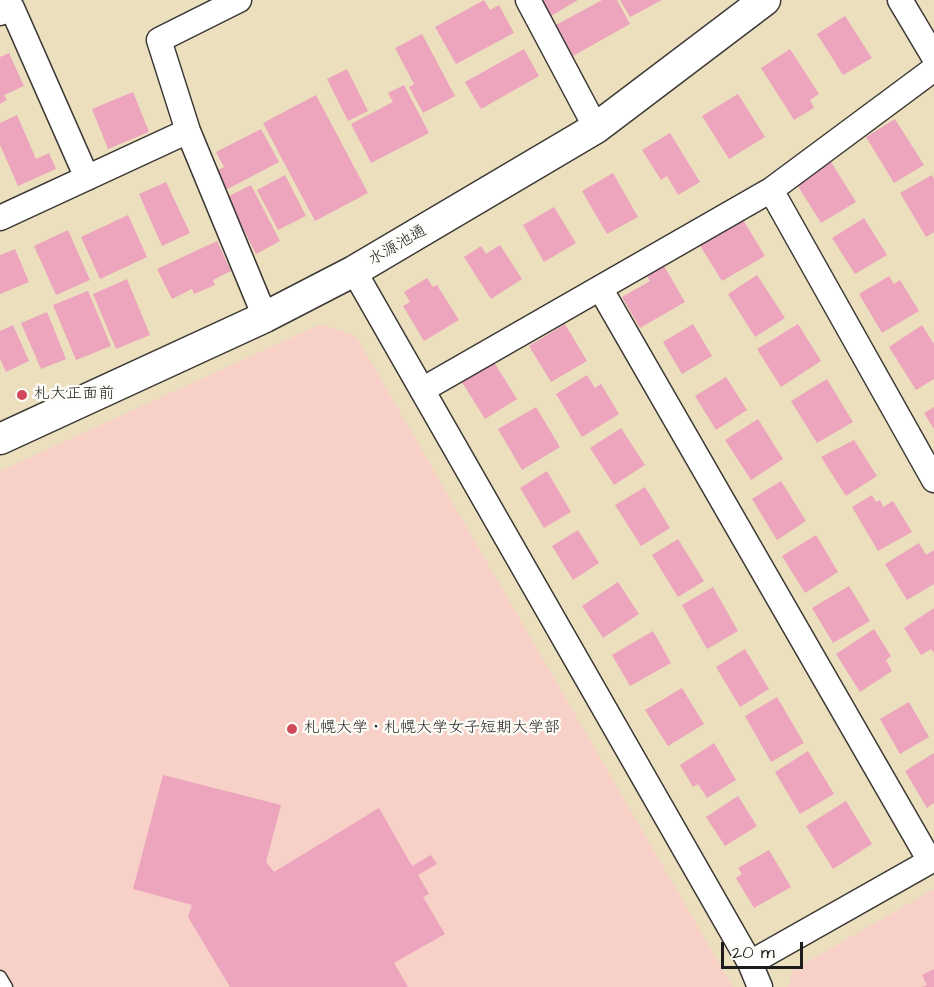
<!DOCTYPE html>
<meta charset="utf-8">
<style>
body{margin:0}
#map{position:relative;width:934px;height:987px;overflow:hidden;background:#ecdfbe;font-family:"Architects Daughter",sans-serif}
canvas{display:block}
.scale{position:absolute;left:721px;top:942px;width:82px;height:27px;box-sizing:border-box;border:3px solid #1c1c1c;border-top:0;padding-left:8px;font-size:18px;line-height:21px;white-space:nowrap;color:#1c1c1c;-webkit-text-stroke:4px #fdfcf7;paint-order:stroke}
</style>
<div id="map">
<canvas width="934" height="987"></canvas>
<div class="scale">20 m</div>
</div>
<script>
const g = document.querySelector('canvas').getContext('2d');
g.lineJoin = 'round';
function fill(path, color) { g.fillStyle = color; g.fill(path, 'evenodd'); }
const shape = rows => new Path2D(rows.map(r => 'M' + r).join(''));
function stroke(path, color, width, dash) { g.strokeStyle = color; g.lineWidth = width; g.lineCap = dash ? 'butt' : 'round'; g.setLineDash(dash || []); g.stroke(path); }
function write(font, color, halo, rows, align = 'center') {
  g.font = font + ' "Architects Daughter","Klee One",sans-serif'; g.lineWidth = 5; g.setLineDash([]); g.textBaseline = 'middle'; g.strokeStyle = halo; g.fillStyle = color; for (const [text, x, y, turn = 0] of rows) {
    g.save(); g.translate(x, y); g.rotate((+turn || 0) * Math.PI / 180); g.textAlign = isNaN(turn) ? turn : align; if (halo) g.strokeText(text, 0, 0); g.fillText(text, 0, 0); g.restore();
  }
}
const built = shape([
 [321,324,356,336,733,987,0,987,0,471],
 [934,889,934,987,788,987,793,970]
]);
const building = shape([
 [484,0,490,10,499,5,514,33,456,64,435,27],
 [542,0,578,0,551,16],
 [602,0,617,0,630,24,573,56,556,25],
 [620,0,662,0,630,17],
 [845,16,872,58,843,75,817,34],
 [422,34,455,96,423,113,409,87,414,84,395,48],
 [524,49,539,76,481,109,465,82],
 [790,49,819,94,810,100,814,108,794,120,761,68],
 [9,53,24,86,4,95,7,100,0,104,0,57],
 [347,69,368,111,348,121,327,79],
 [404,85,429,133,371,163,351,124,393,102,388,93],
 [133,92,149,132,108,149,92,109],
 [738,94,765,137,729,159,702,116],
 [316,95,368,193,315,221,263,123],
 [17,115,36,159,49,153,56,169,18,186,0,145,0,123],
 [895,119,924,165,894,183,866,137],
 [261,129,279,162,224,191,214,172,224,167,216,152],
 [670,133,700,182,678,195,667,176,661,180,642,150],
 [831,162,856,202,821,223,796,183],
 [613,173,638,217,607,234,582,191],
 [285,175,306,216,278,230,257,190],
 [932,175,934,179,934,232,926,237,900,193],
 [166,182,190,233,162,246,139,194],
 [251,185,280,241,256,254,227,197],
 [554,207,576,243,544,262,523,225],
 [128,215,147,257,100,279,81,237],
 [742,218,765,256,722,281,699,244],
 [864,218,887,255,855,274,832,238],
 [68,230,90,280,56,295,34,246],
 [217,241,231,271,213,280,215,285,194,294,192,289,172,299,157,269],
 [500,245,522,279,491,299,464,257,481,246,486,254],
 [15,249,29,282,0,294,0,255],
 [664,266,685,302,640,328,622,297,650,281,647,276],
 [757,275,785,318,755,337,728,294],
 [889,276,894,284,900,280,919,311,882,333,859,294],
 [427,278,433,287,437,285,459,320,424,341,403,306,410,302,404,292],
 [127,279,150,335,116,349,93,294],
 [88,291,111,346,76,360,53,305],
 [47,312,66,359,41,369,21,323],
 [565,324,587,361,551,382,529,346],
 [693,324,712,356,682,374,663,342],
 [798,324,821,361,781,387,757,349],
 [13,325,29,361,6,372,0,359,0,331],
 [922,325,934,344,934,379,916,390,889,347],
 [492,359,517,399,485,419,460,379],
 [587,375,595,388,601,384,619,414,582,437,556,394],
 [726,377,747,410,716,430,695,396],
 [827,379,853,422,817,443,791,401],
 [536,407,560,447,522,470,498,429],
 [934,407,934,429,924,413],
 [758,419,783,459,751,480,725,440],
 [621,428,645,465,614,485,590,448],
 [854,440,877,476,846,496,821,457],
 [547,471,571,512,544,528,520,488],
 [781,481,806,521,777,540,752,499],
 [645,487,670,528,641,546,615,505],
 [872,495,876,502,880,500,883,507,893,501,912,532,878,551,852,507],
 [578,530,599,563,573,580,552,546],
 [816,535,838,572,805,593,782,556],
 [678,539,704,581,678,597,652,555],
 [919,543,926,555,934,550,934,584,907,600,885,564],
 [618,582,639,614,603,638,582,606],
 [849,586,870,621,833,643,812,608],
 [713,587,738,631,707,649,682,605],
 [934,608,934,653,931,649,921,655,904,628],
 [874,629,891,656,886,660,892,671,860,692,836,654],
 [653,631,671,663,630,686,612,655],
 [745,649,769,689,740,707,716,667],
 [682,688,704,724,668,746,645,710],
 [777,697,804,743,771,762,745,716],
 [909,702,929,737,900,754,880,719],
 [714,743,736,780,707,798,698,784,693,787,680,765],
 [808,751,834,794,800,814,775,772],
 [934,753,934,803,927,808,905,771],
 [163,775,281,805,266,862,274,872,379,808,412,866,431,855,437,864,418,875,429,894,423,897,445,934,394,963,408,987,230,987,188,917,192,905,133,889],
 [738,796,757,826,725,846,706,817],
 [846,801,872,844,833,869,806,826],
 [769,850,791,887,754,908,736,878,742,874,738,868],
 [934,969,934,987,922,987,927,985,922,975]
]);
const service = shape([
 [0,977,6,987]
]);
const minor = shape([
 [239,0,159,40,188,131,265,317],
 [528,0,596,128],
 [900,0,934,57],
 [0,13,12,8,87,178],
 [771,190,934,480],
 [0,218,188,131],
 [354,271,750,963,934,859],
 [600,288,930,861],
 [422,390,771,190,934,69],
 [750,963,760,987]
]);
const tertiary = shape([
 [0,439,265,317,354,271,596,128,765,0]
]);
const markers = [
 [22,395,6,"#d1495b"],
 [292,729,6,"#d1495b"]
];
const streetNames = [
 ["水源池通",398,246,-30]
];
const poiNames = [
 ["札大正面前",34,395],
 ["札幌大学・札幌大学女子短期大学部",304,729]
];
fill(built, '#f7d1c8');
fill(building, '#eca5bc');
stroke(service, '#3b3934', 15);
stroke(minor, '#3b3934', 27);
stroke(tertiary, '#3b3934', 33);
stroke(service, '#fff', 12);
stroke(minor, '#fff', 24);
stroke(tertiary, '#fff', 30);
for (const [x, y, r, color] of markers) { const dot = new Path2D(); dot.arc(x, y, r, 0, 2 * Math.PI); g.fillStyle = color; g.fill(dot); stroke(dot, '#fdfcf7', 2); }
write('16px', '#1c1c1c', '#fdfcf7', streetNames);
write('16px', '#1c1c1c', '#fdfcf7', poiNames, 'left');
</script>
